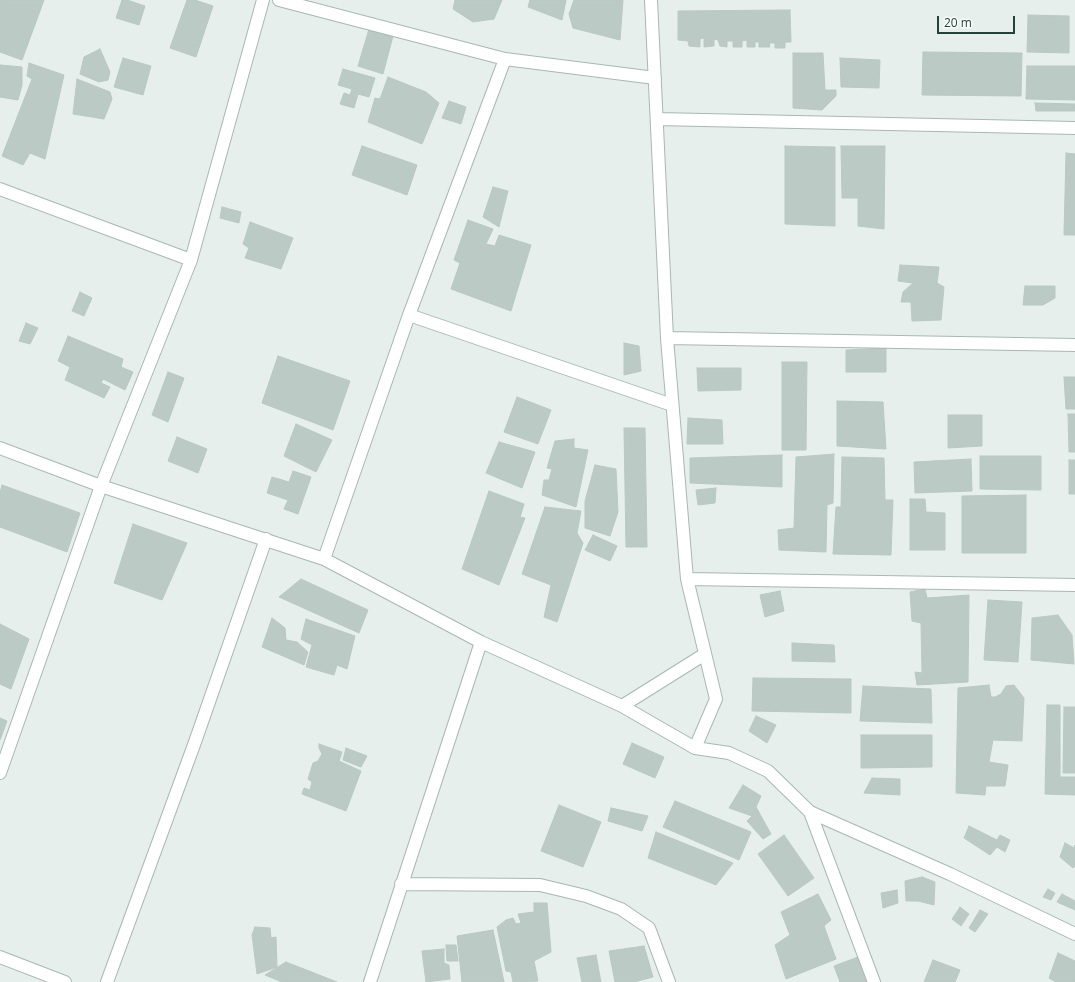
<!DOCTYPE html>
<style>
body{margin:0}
#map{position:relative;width:1075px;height:982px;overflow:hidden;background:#e6efeb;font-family:"Open Sans",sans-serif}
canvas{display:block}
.scale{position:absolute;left:937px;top:16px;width:78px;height:18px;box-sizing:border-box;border:2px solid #24423a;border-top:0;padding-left:5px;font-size:12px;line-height:14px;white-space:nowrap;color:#24423a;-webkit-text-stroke:3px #f7fbf9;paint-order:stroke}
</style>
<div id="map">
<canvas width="1075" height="982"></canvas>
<div class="scale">20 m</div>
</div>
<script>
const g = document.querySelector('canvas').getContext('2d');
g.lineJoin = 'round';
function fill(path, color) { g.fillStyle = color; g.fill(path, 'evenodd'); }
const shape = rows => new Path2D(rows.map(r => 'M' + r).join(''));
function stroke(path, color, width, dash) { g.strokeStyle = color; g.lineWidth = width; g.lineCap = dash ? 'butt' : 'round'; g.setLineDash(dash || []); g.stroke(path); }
const building = shape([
 [0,0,44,0,22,60,0,52,0,0],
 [122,0,127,0,145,6,139,25,116,18,122,0],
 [187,0,195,0,213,6,196,57,170,48,187,0],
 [455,0,502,0,494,19,473,22,453,9,455,0],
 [530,0,566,0,562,20,528,7,530,0],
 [574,0,623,0,620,40,573,28,569,14,574,0],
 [790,10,791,42,785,42,785,48,775,48,775,43,769,43,770,47,759,47,759,42,755,42,755,47,747,47,747,40,742,41,742,47,733,47,733,41,727,41,727,47,720,46,718,40,714,39,714,46,704,47,704,38,700,39,700,47,689,46,688,41,678,40,678,11,790,10],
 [1028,15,1069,16,1069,53,1027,52,1028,15],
 [369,29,393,36,383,74,358,66,369,29],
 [100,49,110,72,108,80,99,82,80,74,84,57,100,49],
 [923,52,1022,53,1021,96,922,95,923,52],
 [793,53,823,53,825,90,836,90,836,96,822,110,793,108,793,53],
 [123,58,151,66,143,95,114,87,123,58],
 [840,58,880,60,879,88,841,87,840,58],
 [29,63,64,75,45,159,30,153,23,165,2,156,32,79,27,76,29,63],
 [0,65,22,67,22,85,18,100,0,97,0,65],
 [1027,66,1075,66,1075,100,1026,99,1027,66],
 [343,69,375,78,369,97,358,94,354,108,340,104,344,93,350,95,352,89,338,85,343,69],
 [388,77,426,92,439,103,422,144,368,122,375,98,380,99,388,77],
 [77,79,110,92,112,99,104,119,73,114,77,79],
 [449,101,466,107,461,124,442,118,449,101],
 [1035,103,1075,104,1075,111,1036,111,1035,103],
 [362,146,417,165,407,195,352,175,362,146],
 [785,146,835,147,835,226,785,224,785,146],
 [841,146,885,146,884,229,858,226,858,198,842,198,841,146],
 [1066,153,1075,154,1075,235,1064,235,1066,153],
 [493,187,508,191,499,227,483,217,493,187],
 [222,207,241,212,239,223,220,218,222,207],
 [468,220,493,229,486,244,495,246,499,235,531,245,511,311,451,289,460,263,454,260,468,220],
 [250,222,293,238,281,269,245,258,249,248,243,244,250,222],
 [900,265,939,267,937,283,944,287,941,320,912,321,911,302,901,302,903,292,913,283,898,281,900,265],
 [1025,286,1055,286,1055,298,1043,305,1023,305,1025,286],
 [80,292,92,298,84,316,72,311,80,292],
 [26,323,38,328,30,344,19,341,26,323],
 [68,336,123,359,121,367,133,372,125,390,103,379,101,383,110,387,104,398,65,380,70,367,58,361,68,336],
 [624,343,639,346,641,371,624,375,624,343],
 [886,348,886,372,846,372,846,350,886,348],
 [278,356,350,381,333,430,262,403,278,356],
 [782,362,807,362,806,450,782,450,782,362],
 [697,368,741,368,741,390,698,391,697,368],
 [168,372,184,378,168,422,152,415,168,372],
 [1064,377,1075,377,1075,409,1066,409,1064,377],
 [517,397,551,410,538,444,504,432,517,397],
 [837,401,883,402,886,449,837,446,837,401],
 [1068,414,1075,414,1075,452,1069,452,1068,414],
 [948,415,982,415,982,446,948,448,948,415],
 [688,418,722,420,723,444,687,444,688,418],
 [296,424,332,440,316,472,284,456,296,424],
 [624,428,645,428,647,547,626,547,624,428],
 [177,437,207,449,198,473,168,461,177,437],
 [574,439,574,448,588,450,576,507,542,495,544,480,549,480,552,469,547,468,555,441,574,439],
 [499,442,535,452,522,488,486,473,499,442],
 [834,454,833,503,827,505,826,552,779,550,778,530,794,528,796,457,834,454],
 [782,455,782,487,690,483,690,458,782,455],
 [980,456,1041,456,1041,490,980,489,980,456],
 [842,457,884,458,885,500,893,500,891,555,833,554,836,507,841,507,842,457],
 [971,459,972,491,915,493,914,462,971,459],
 [1069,460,1075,460,1075,494,1069,494,1069,460],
 [595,465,616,469,618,512,610,536,585,528,585,501,595,465],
 [293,471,311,477,298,514,284,509,288,500,267,493,272,477,289,482,293,471],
 [2,485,80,513,67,552,0,527,0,493,2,485],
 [716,488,715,503,698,505,696,490,716,488],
 [489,491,524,504,520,517,525,518,499,585,462,569,489,491],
 [1026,495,1026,553,962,553,962,496,1026,495],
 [910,499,925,499,926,512,945,513,945,550,910,550,910,499],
 [545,507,581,511,577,533,583,543,557,622,544,617,551,585,522,574,545,507],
 [133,524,187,543,162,600,114,583,133,524],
 [593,535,617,546,610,561,585,550,593,535],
 [301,579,368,610,359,633,279,597,301,579],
 [925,589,927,598,969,595,968,682,917,685,915,672,922,673,921,623,912,621,910,592,925,589],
 [780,591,784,611,765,617,760,595,780,591],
 [988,600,1022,602,1018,662,984,660,988,600],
 [1058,615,1072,635,1074,664,1031,660,1032,618,1058,615],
 [272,618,285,628,286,640,297,642,308,652,304,665,262,647,272,618],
 [306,619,355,636,347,669,337,665,334,675,306,667,312,645,301,639,306,619],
 [0,624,29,639,11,689,0,684,0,624],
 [792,643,834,645,835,662,792,661,792,643],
 [753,678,851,679,851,713,752,711,753,678],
 [989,685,991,697,995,697,1001,694,1006,686,1014,685,1024,698,1022,741,993,740,989,762,1008,765,1005,786,986,786,985,795,956,793,958,688,989,685],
 [863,686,931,689,932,723,860,721,863,686],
 [1047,705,1060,705,1060,777,1075,777,1075,795,1045,794,1047,705],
 [1064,707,1075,707,1075,773,1063,773,1064,707],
 [756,716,776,725,767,743,749,731,756,716],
 [0,718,7,721,0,740,0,718],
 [861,735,932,735,932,767,861,768,861,735],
 [632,743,664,757,655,778,623,764,632,743],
 [319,744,342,752,339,761,361,771,346,811,302,794,304,788,310,790,312,782,308,779,313,763,318,761,322,754,319,748,319,744],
 [346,748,367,756,361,767,343,760,346,748],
 [872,778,900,779,900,795,864,793,872,778],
 [743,785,761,796,756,807,771,834,763,839,747,821,752,816,729,808,743,785],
 [675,801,751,832,739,860,663,827,675,801],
 [559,805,601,822,583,867,541,851,559,805],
 [611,808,648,816,642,831,608,821,611,808],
 [969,826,997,840,1000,835,1010,840,1005,852,997,847,990,855,964,838,969,826],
 [656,832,733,863,716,885,648,858,656,832],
 [784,835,814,878,788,896,758,854,784,835],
 [1065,843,1074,848,1075,845,1075,866,1073,868,1060,857,1065,843],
 [922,877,935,882,934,905,918,901,906,901,905,881,922,877],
 [1048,889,1055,893,1051,900,1043,897,1048,889],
 [897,890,898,903,883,908,881,893,897,890],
 [818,894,831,920,824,926,836,959,786,979,775,945,790,935,781,912,818,894],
 [1062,894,1075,901,1075,910,1057,902,1062,894],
 [534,903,547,903,551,952,534,961,538,981,513,982,511,972,506,971,497,927,506,920,513,918,516,924,521,923,518,914,534,912,534,903],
 [960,907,969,914,961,926,952,919,960,907],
 [980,910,988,914,975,932,969,928,980,910],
 [255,927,270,928,271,938,276,937,277,967,257,974,252,935,255,927],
 [493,930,504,982,462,982,457,936,493,930],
 [446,945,456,945,458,961,447,961,446,945],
 [644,946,653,977,634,982,615,982,609,951,644,946],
 [444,949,444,963,449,965,450,979,426,982,422,951,444,949],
 [1058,953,1075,961,1075,982,1056,982,1049,978,1058,953],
 [596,955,601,982,582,982,577,958,596,955],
 [858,957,867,982,840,982,834,966,858,957],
 [933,960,960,970,955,982,924,982,933,960],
 [286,962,337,982,282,982,265,975,286,962]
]);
const minor = shape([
 [279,0,505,59,655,78],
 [651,0,667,338,687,579,716,699,695,748],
 [657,119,1075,128],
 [0,189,191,260],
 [409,315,672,405],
 [667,338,1075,345],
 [0,448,101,486,324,559,481,642,622,706,695,748,729,753,768,771,810,812,950,874,1075,934],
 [324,559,409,315,505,59],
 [687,579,1075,585],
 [622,706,705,654],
 [0,773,101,486,191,260,263,0],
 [810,812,874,982],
 [401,884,540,885,586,896,621,909,649,928,669,982],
 [0,957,65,982],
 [107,982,195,742,266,539],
 [370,982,481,642]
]);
fill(building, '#bbcac4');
stroke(building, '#b8c9c2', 1);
stroke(minor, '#a8b8b2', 14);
stroke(minor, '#fff', 12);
</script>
